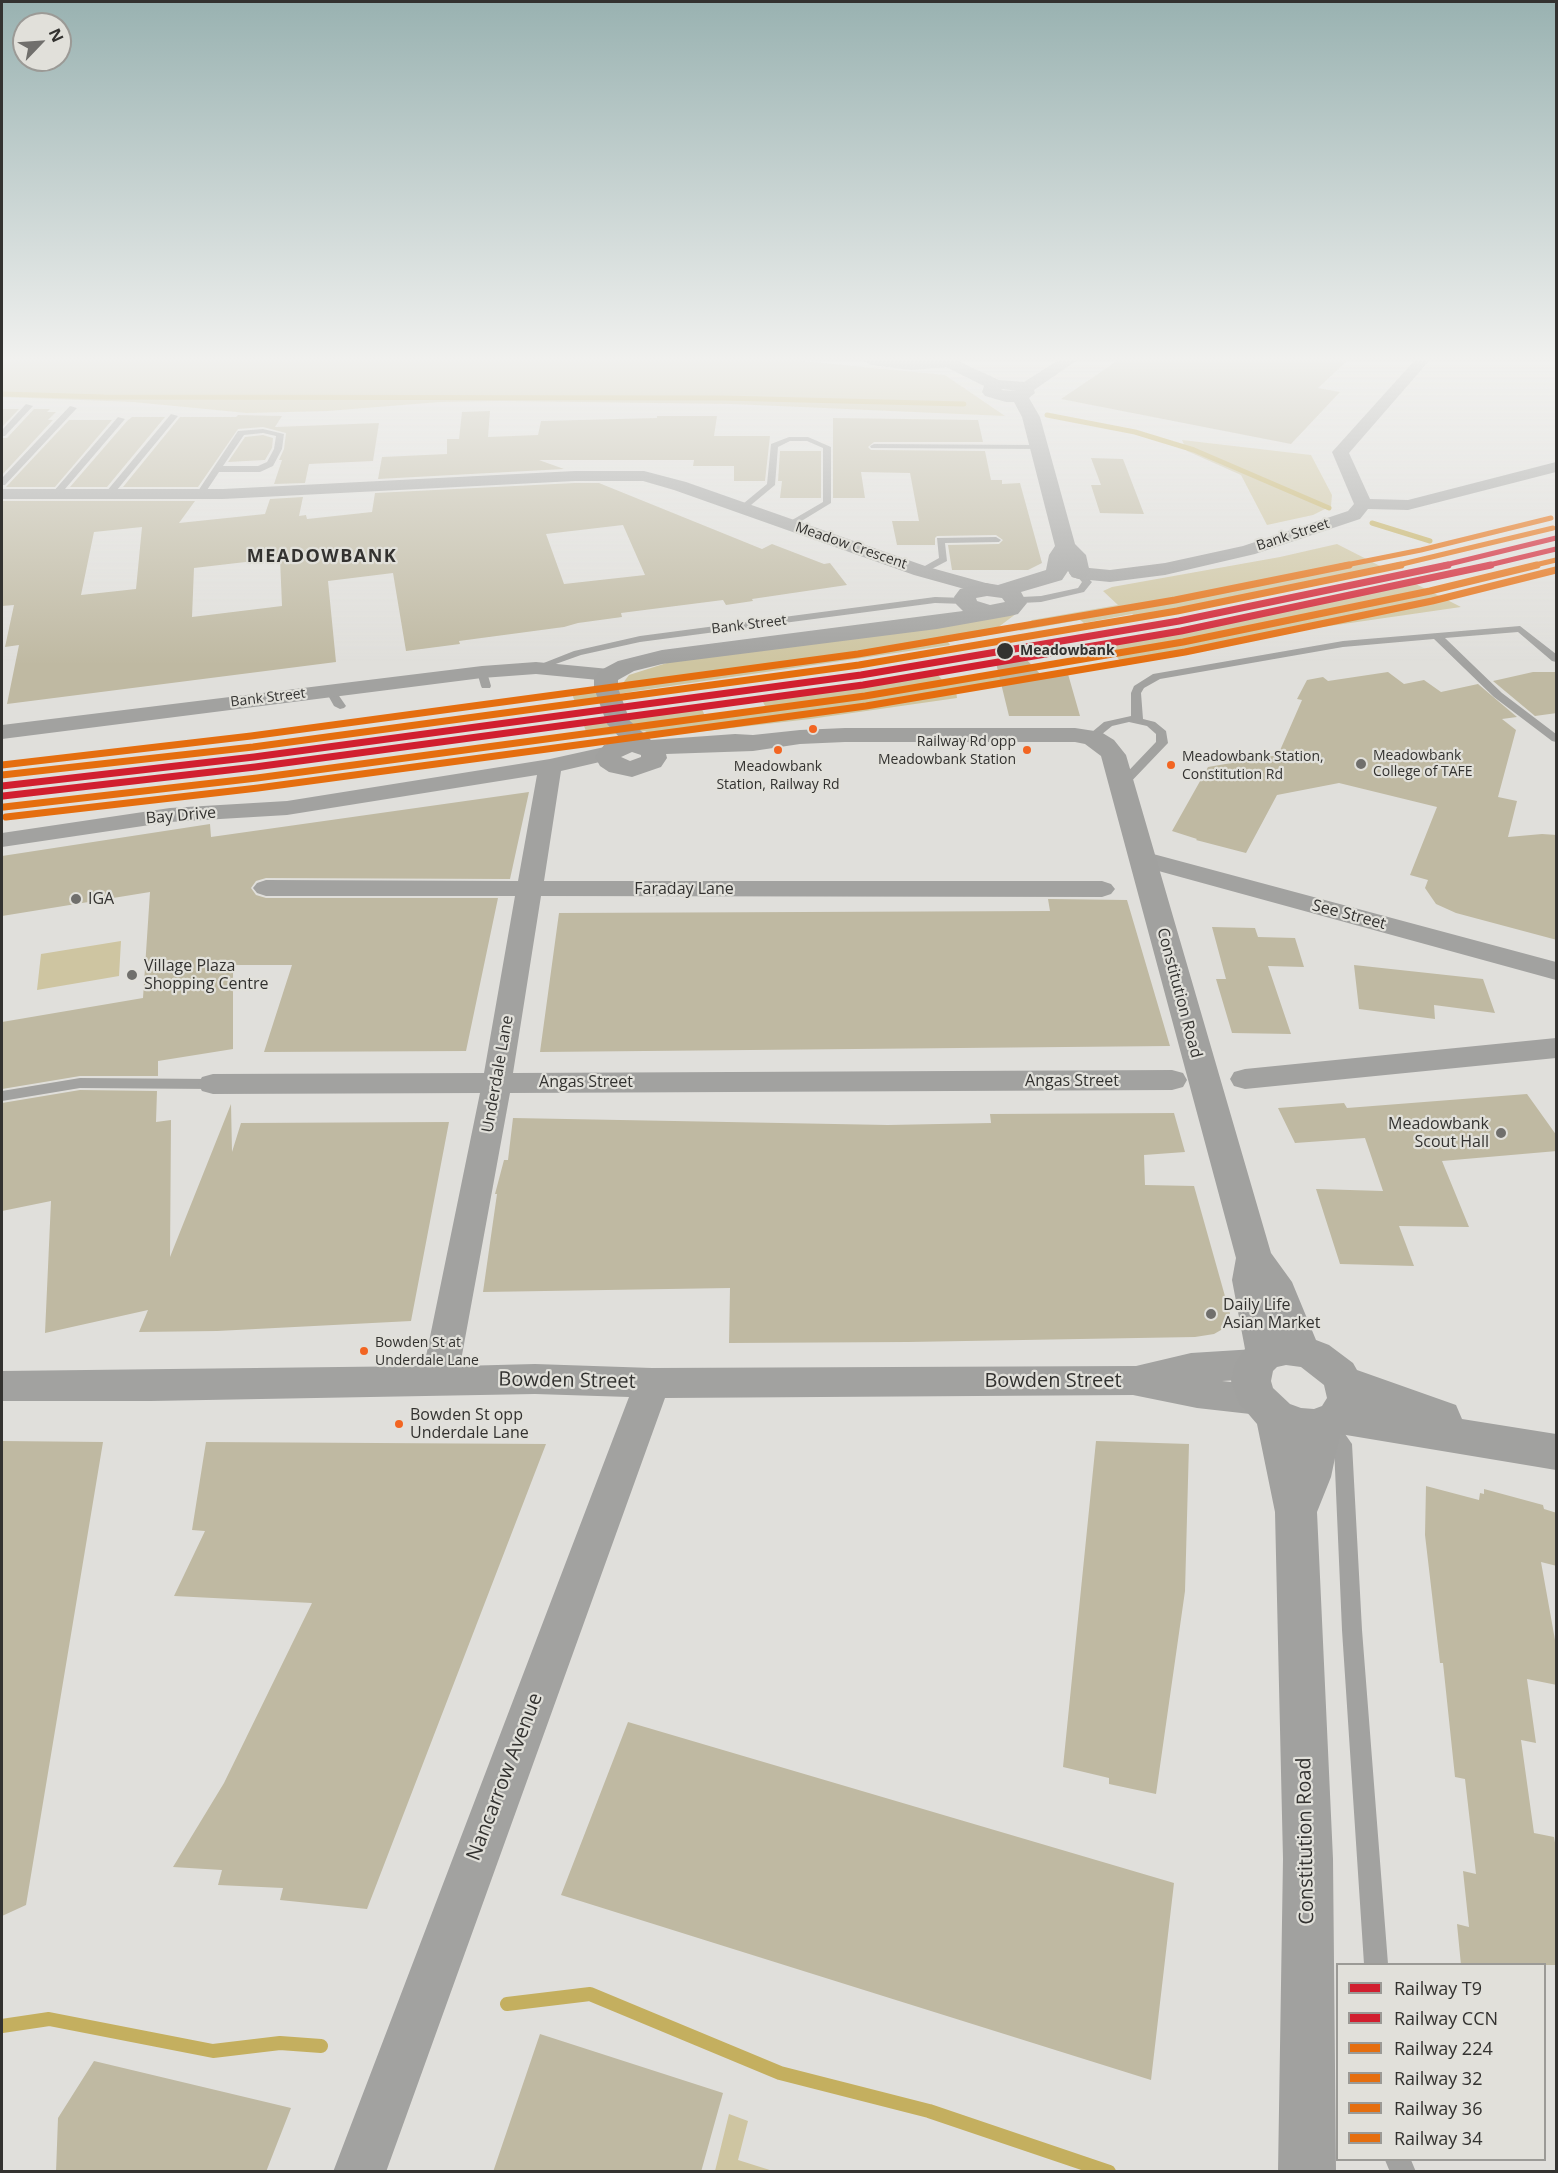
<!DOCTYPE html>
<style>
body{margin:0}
#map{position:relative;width:1558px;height:2173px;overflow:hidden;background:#e0dfdb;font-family:"Open Sans",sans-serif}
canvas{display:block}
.frame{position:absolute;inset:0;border:3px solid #333230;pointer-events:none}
.legend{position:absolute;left:1336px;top:1963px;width:210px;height:198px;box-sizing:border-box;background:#e1e0da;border:2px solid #9b9a96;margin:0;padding:8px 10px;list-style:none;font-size:18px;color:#333230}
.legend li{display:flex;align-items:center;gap:12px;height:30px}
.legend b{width:30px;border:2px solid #9b9a96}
.north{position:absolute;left:12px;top:12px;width:60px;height:60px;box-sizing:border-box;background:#e1e0da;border:2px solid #9b9a96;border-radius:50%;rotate:65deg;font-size:16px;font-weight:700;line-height:24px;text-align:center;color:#333230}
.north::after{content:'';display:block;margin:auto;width:21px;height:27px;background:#706f6c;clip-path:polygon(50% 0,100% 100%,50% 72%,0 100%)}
</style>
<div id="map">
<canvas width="1558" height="2173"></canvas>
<div class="frame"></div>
<ul class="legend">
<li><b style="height:8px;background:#d11f2f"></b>Railway T9</li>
<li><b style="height:8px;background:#d11f2f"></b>Railway CCN</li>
<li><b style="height:8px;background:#e56e0f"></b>Railway 224</li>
<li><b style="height:8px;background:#e56e0f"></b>Railway 32</li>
<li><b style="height:8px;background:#e56e0f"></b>Railway 36</li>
<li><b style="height:8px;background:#e56e0f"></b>Railway 34</li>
</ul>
<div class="north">N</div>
</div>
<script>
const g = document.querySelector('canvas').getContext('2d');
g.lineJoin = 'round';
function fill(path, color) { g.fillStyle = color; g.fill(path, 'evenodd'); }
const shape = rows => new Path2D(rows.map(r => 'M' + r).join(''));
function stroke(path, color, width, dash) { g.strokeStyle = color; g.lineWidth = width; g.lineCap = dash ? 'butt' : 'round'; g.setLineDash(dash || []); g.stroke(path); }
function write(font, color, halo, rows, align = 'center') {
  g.font = font + ' "Open Sans",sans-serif'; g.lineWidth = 4.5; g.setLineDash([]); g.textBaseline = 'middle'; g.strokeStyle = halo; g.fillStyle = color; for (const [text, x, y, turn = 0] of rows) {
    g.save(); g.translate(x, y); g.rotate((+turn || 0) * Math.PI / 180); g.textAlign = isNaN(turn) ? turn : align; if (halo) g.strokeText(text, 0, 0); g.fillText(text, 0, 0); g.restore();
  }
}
const green = shape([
 [2,361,802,361,945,375,1005,416,732,404,501,401,440,402,328,411,247,413,133,402,2,397],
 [1182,440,1311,455,1332,495,1331,506,1313,515,1267,525,1241,475,1187,451],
 [1337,544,1384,568,1160,612,1139,619,1132,614,1084,623,1080,620,1019,631,1032,620,1118,605,1103,591,1112,587,1280,557],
 [1410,581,1461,607,1281,633,1123,666,1110,646,1115,645,1112,642,1121,640],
 [1017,613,988,635,948,642,950,645,636,691,575,702,572,694,624,687,623,683,629,675,673,661],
 [1032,665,1034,667,1031,668,1038,677,956,691,957,698,810,719,653,737,645,731,588,737,583,723,701,707,705,716,766,708,761,698,808,691,809,694,936,673,943,681],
 [121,941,119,976,37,990,41,954],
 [729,2114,748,2121,738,2160,773,2171,715,2171]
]);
const streamFar1 = shape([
 [2,394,104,397,723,398,964,404],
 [1047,415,1135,432,1194,450,1329,508],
 [1372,523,1430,541]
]);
const stream = shape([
 [507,2004,590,1994,780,2073,929,2111,1109,2172],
 [2,2026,49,2019,213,2051,280,2043,321,2046]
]);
const building = shape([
 [1117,361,1347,361,1318,388,1340,392,1291,444,1061,399],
 [2,409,19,409,2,427],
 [34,409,50,409,47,412,56,412,48,420,53,420,2,475,2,438,7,438],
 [490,411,488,437,538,435,541,421,657,418,657,416,717,416,714,436,770,436,765,481,734,481,734,466,693,466,694,460,539,460,564,469,378,479,382,457,447,454,447,439,459,439,462,412],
 [238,415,282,416,275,427,379,423,373,461,309,464,305,483,274,484,282,460,279,460,284,449,286,433,263,427,238,429,198,487,123,487,180,417,236,417],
 [132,417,165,417,107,487,70,487,127,421],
 [833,418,978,420,983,442,874,442,868,447,871,450,985,451,991,480,1002,480,1002,484,1020,483,1042,563,1028,570,952,570,948,545,999,544,1003,540,996,535,937,536,935,538,935,545,897,545,892,521,919,521,910,473,861,472,865,498,833,498],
 [69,420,112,420,55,487,6,487],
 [263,435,273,438,272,448,265,460,228,462,245,437],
 [780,451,821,451,821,498,780,498,782,481,778,481],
 [1091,458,1123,459,1144,514,1100,513,1091,485,1101,485],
 [575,483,599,483,762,549,772,544,824,564,830,563,847,585,752,599,753,601,726,605,723,600,621,613,622,617,578,623,564,627,459,641,460,644,406,651,393,573,328,581,336,662,7,704,19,645,5,647,14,605,2,606,2,501,195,501,179,523,265,514,270,499,303,497,299,516,306,515,307,519,372,512,375,493],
 [623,525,645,575,564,584,546,534],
 [142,527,136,589,81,595,94,532],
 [280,558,282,606,192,617,194,568],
 [1025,658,1044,678,1068,674,1080,716,1009,716,996,663],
 [1388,672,1404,684,1424,680,1441,692,1478,684,1517,717,1502,719,1516,730,1498,797,1517,801,1508,837,1542,834,1557,835,1557,940,1456,913,1436,904,1425,888,1428,880,1410,875,1437,807,1339,783,1277,795,1246,853,1196,840,1197,839,1172,831,1208,767,1278,755,1302,700,1297,699,1307,680,1323,677,1328,681],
 [1533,672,1557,672,1557,713,1535,716,1493,681],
 [529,792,510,879,266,878,256,881,251,888,256,895,266,898,498,898,466,1051,264,1052,292,965,233,965,233,1049,158,1061,158,1076,80,1076,2,1089,2,1022,143,998,150,892,2,916,2,856,210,824,211,837],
 [1048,899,1127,900,1170,1046,540,1052,559,913,1050,911],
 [1212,927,1255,928,1258,937,1295,938,1304,967,1268,966,1291,1034,1232,1033,1216,979,1226,979],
 [1354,965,1483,979,1495,1013,1434,1005,1435,1019,1359,1009],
 [80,1090,157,1091,156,1122,171,1120,170,1257,231,1104,232,1152,241,1123,449,1122,411,1321,217,1331,139,1332,148,1310,45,1333,51,1201,2,1211,2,1103],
 [1527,1094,1557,1136,1557,1151,1442,1161,1469,1227,1399,1226,1414,1266,1340,1264,1316,1189,1383,1191,1365,1138,1295,1143,1278,1108,1344,1103,1347,1108],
 [1174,1113,1185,1152,1144,1155,1145,1185,1194,1186,1230,1314,1228,1326,1214,1334,1195,1337,908,1342,729,1343,730,1288,483,1292,497,1194,495,1194,504,1160,508,1160,513,1118,888,1125,991,1123,990,1114],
 [2,1441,103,1442,26,1905,2,1916],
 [1096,1441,1189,1444,1185,1591,1156,1794,1109,1784,1109,1778,1063,1767],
 [206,1442,546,1444,367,1909,280,1900,283,1888,218,1885,222,1870,173,1867,224,1783,312,1603,174,1596,205,1531,192,1530],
 [1426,1486,1479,1500,1480,1493,1484,1494,1484,1489,1543,1505,1544,1509,1557,1513,1557,1566,1541,1562,1557,1651,1557,1685,1527,1679,1536,1743,1521,1740,1534,1833,1554,1837,1557,1854,1557,1965,1461,1965,1457,1924,1469,1927,1463,1871,1476,1874,1465,1779,1455,1777,1443,1663,1440,1663,1425,1535],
 [628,1722,1174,1883,1151,2080,561,1895],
 [540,2034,723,2093,701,2172,493,2172],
 [94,2061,291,2108,266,2172,56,2172,58,2118]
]);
const lane = shape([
 [26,404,33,406,5,436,2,436,2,430,26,404],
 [70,406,77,408,5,485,2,485,2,478,70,406],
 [171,414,178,416,112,496,106,496,106,492,171,414],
 [118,417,125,419,59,496,53,496,53,492,118,417],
 [263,429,284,434,282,449,273,466,260,472,219,472,203,496,197,496,196,494,238,431,263,429],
 [263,433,276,436,274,449,267,462,258,466,223,466,244,435,263,433],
 [789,437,808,437,831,447,831,503,790,528,787,527,787,523,823,502,823,448,807,441,790,441,778,447,775,485,745,510,738,508,767,484,771,444,789,437],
 [874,444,1039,445,1043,447,1039,449,871,448,870,446,874,444],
 [996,537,1001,540,999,542,945,543,947,561,924,573,916,571,939,558,937,538,996,537],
 [1079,570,1092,582,1084,592,1041,602,1021,603,1016,600,1021,597,1041,596,1078,588,1082,582,1074,573,1079,570],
 [935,597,965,598,970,601,965,604,935,603,640,642,581,655,536,671,531,668,574,651,640,636,935,597],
 [1520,626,1556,654,1556,662,1552,661,1518,632,1445,638,1502,693,1556,734,1556,742,1552,741,1494,697,1434,639,1343,647,1160,679,1144,688,1141,693,1143,719,1155,722,1166,731,1168,743,1125,788,1121,789,1115,785,1156,742,1156,734,1147,726,1129,722,1112,726,1096,739,1092,740,1086,737,1104,722,1131,716,1131,693,1134,686,1153,674,1343,641,1520,626],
 [482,669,487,672,491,686,490,688,482,688,481,686,477,672,482,669],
 [330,687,335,690,346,706,344,708,340,709,334,706,325,690,330,687],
 [80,1078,213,1079,220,1084,213,1089,80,1088,2,1101,2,1091,80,1078],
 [1326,1415,1333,1417,1352,1444,1362,1630,1388,1964,1364,1964,1342,1630,1334,1446,1317,1423,1319,1417,1326,1415],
 [1385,2160,1411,2160,1416,2172,1390,2172,1385,2160]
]);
const street = shape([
 [864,361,956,361,957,363,950,367,911,370,871,365,864,361],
 [1414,361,1429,361,1349,453,1370,499,1408,500,1556,462,1556,472,1408,510,1368,509,1360,519,1255,554,1165,575,1110,582,1079,579,1072,577,1069,573,1072,569,1079,567,1110,570,1165,563,1243,546,1348,511,1354,504,1332,452,1414,361],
 [575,471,644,471,686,482,928,567,993,585,996,589,993,593,986,595,914,575,674,490,643,481,575,481,223,499,2,499,2,489,223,489,575,471],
 [536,662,609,669,617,670,620,675,617,680,609,681,536,674,482,678,2,739,2,725,482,666,536,662],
 [609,746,617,748,621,753,617,758,561,771,544,881,1102,881,1111,884,1115,889,1111,894,1102,897,541,896,513,1073,1172,1070,1183,1073,1187,1080,1183,1087,1172,1090,510,1093,460,1366,535,1364,652,1368,1136,1366,1191,1353,1255,1349,1268,1354,1273,1364,1268,1374,1255,1379,1222,1381,1259,1385,1272,1389,1277,1400,1272,1411,1259,1415,1197,1408,1133,1395,665,1398,386,2172,333,2172,629,1397,535,1394,151,1401,2,1401,2,1371,424,1366,480,1093,213,1094,202,1091,198,1084,202,1077,213,1074,484,1073,515,896,266,896,257,893,253,888,257,883,266,880,518,881,537,775,287,815,170,822,2,847,2,833,170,808,287,801,550,759,609,746],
 [1142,851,1556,962,1556,980,1133,864,1129,859,1133,854,1142,851],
 [1556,1038,1556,1058,1245,1089,1234,1086,1230,1079,1234,1072,1245,1069,1556,1038]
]);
const secondary = shape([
 [938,361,958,361,999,380,1024,382,1057,361,1076,361,1034,390,1035,393,1029,398,1040,417,1075,544,1086,555,1090,573,1086,577,1079,579,1072,577,1068,571,1062,580,1021,592,1027,603,1018,614,1010,616,937,629,662,664,634,671,618,680,618,688,630,721,651,740,735,734,753,735,800,730,845,728,1075,728,1101,732,1114,740,1126,755,1271,1253,1292,1282,1316,1340,1329,1345,1353,1363,1357,1370,1456,1405,1462,1419,1556,1434,1556,1470,1340,1434,1331,1477,1317,1512,1333,1859,1336,2172,1278,2172,1283,1859,1275,1512,1257,1424,1239,1403,1231,1381,1235,1364,1245,1349,1232,1280,1236,1258,1101,756,1085,744,1075,742,845,742,800,744,753,751,666,754,667,758,661,767,632,777,609,772,600,766,595,757,604,745,621,739,607,724,594,688,594,679,601,670,618,661,662,650,963,611,956,604,954,597,960,589,986,583,998,585,1046,570,1049,555,1055,546,1022,417,1014,402,1006,402,985,396,982,392,984,386,940,364,938,361],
 [1003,389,1017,391,1001,390,1003,389],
 [987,596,1002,598,1005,602,990,605,977,601,976,598,987,596],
 [632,752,641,755,641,757,630,761,621,757,632,752],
 [1286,1365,1301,1367,1324,1385,1327,1398,1322,1406,1314,1409,1301,1408,1290,1404,1273,1388,1271,1381,1273,1371,1277,1367,1286,1365]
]);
const rail1Far1 = shape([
 [1441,566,1556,538]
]);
const rail1 = shape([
 [2,786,254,757,861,675,1179,621,1448,565]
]);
const rail2Far1 = shape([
 [1485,566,1556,549]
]);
const rail2 = shape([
 [3,796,255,767,863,685,1181,631,1491,565]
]);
const rail3Far1 = shape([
 [1394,566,1553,528]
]);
const rail3 = shape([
 [2,775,253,747,859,665,1177,611,1401,565]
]);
const rail4Far1 = shape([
 [1531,566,1556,560]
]);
const rail4 = shape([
 [4,807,257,778,865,696,1183,642,1430,591,1537,565]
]);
const rail5Far1 = shape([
 [1341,566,1421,550,1551,518]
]);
const rail5 = shape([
 [2,765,251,736,858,654,1175,600,1349,565]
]);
const rail6 = shape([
 [6,817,258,788,866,706,1185,652,1432,601,1556,570]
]);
const markers = [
 [1005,651,9,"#333230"],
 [813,729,5,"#f26522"],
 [778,750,5,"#f26522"],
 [1027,750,5,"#f26522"],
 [1361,764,6,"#706f6c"],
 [1171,765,5,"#f26522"],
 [76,899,6,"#706f6c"],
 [132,975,6,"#706f6c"],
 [1501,1133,6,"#706f6c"],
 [1211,1314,6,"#706f6c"],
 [364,1351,5,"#f26522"],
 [399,1424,5,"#f26522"]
];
const farStreetnames = [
 ["Bank Street",1293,535,-18],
 ["Meadow Crescent",851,546,19],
 ["Bank Street",749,625,-7],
 ["Bank Street",268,698,-7]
];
const farStopnames = [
 ["Meadowbank",1020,651]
];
const busNames = [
 ["Railway Rd opp",1016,742,"right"],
 ["Meadowbank Station",1016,760,"right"],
 ["Meadowbank Station,",1182,757],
 ["Constitution Rd",1182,775],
 ["Meadowbank",778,767,"center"],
 ["Station, Railway Rd",778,785,"center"],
 ["Bowden St at",375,1343],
 ["Underdale Lane",375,1361]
];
const farPoinames = [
 ["Meadowbank",1373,756],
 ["College of TAFE",1373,772]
];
const streetNames = [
 ["Bay Drive",181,816,-5],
 ["Faraday Lane",684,889],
 ["See Street",1349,915,15],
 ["Constitution Road",1179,993,75],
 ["Underdale Lane",498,1074,-80],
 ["Angas Street",1072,1081],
 ["Angas Street",586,1082]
];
const poiNames = [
 ["IGA",88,899],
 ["Village Plaza",144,966],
 ["Shopping Centre",144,984],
 ["Meadowbank",1489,1124,"right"],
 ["Scout Hall",1489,1142,"right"],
 ["Daily Life",1223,1305],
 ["Asian Market",1223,1323]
];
const nearBusnames = [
 ["Bowden St opp",410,1415],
 ["Underdale Lane",410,1433]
];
const farDistrictnames = [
 ["MEADOWBANK",322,557]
];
const nearStreetnames = [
 ["Bowden Street",567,1381,1],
 ["Bowden Street",1053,1381],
 ["Nancarrow Avenue",505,1777,-69],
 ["Constitution Road",1306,1841,-91]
];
fill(green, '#cec5a1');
stroke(streamFar1, '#c4af5f', 5);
stroke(stream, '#c4af5f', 14);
fill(building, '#bfb9a2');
fill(lane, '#a2a2a0');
fill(street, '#a2a2a0');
fill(secondary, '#a1a19f');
stroke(rail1Far1, '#d11f2f', 5);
stroke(rail1, '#d11f2f', 7);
stroke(rail2Far1, '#d11f2f', 5);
stroke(rail2, '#d11f2f', 7);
stroke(rail3Far1, '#e56e0f', 5);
stroke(rail3, '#e56e0f', 7);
stroke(rail4Far1, '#e56e0f', 5);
stroke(rail4, '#e56e0f', 7);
stroke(rail5Far1, '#e56e0f', 5);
stroke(rail5, '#e56e0f', 7);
stroke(rail6, '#e56e0f', 7);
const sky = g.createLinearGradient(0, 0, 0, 665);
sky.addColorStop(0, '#99b2b1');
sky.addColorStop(0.54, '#f1f1ef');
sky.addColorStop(1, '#f1f1ef00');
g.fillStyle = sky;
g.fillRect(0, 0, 1558, 665);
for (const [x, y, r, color] of markers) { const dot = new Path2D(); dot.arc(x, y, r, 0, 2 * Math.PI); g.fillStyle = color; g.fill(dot); stroke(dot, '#e1e0da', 2); }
write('14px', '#333230', '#e1e0da', farStreetnames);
write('bold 14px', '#333230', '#e1e0da', farStopnames, 'left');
write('14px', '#333230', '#e1e0da', busNames, 'left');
write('14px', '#333230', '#e1e0da', farPoinames, 'left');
write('16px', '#333230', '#e1e0da', streetNames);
write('16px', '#333230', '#e1e0da', poiNames, 'left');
write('16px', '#333230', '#e1e0da', nearBusnames, 'left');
g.letterSpacing = '1.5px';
write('bold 18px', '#333230', '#e1e0da', farDistrictnames);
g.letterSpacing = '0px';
write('20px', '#333230', '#e1e0da', nearStreetnames);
</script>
